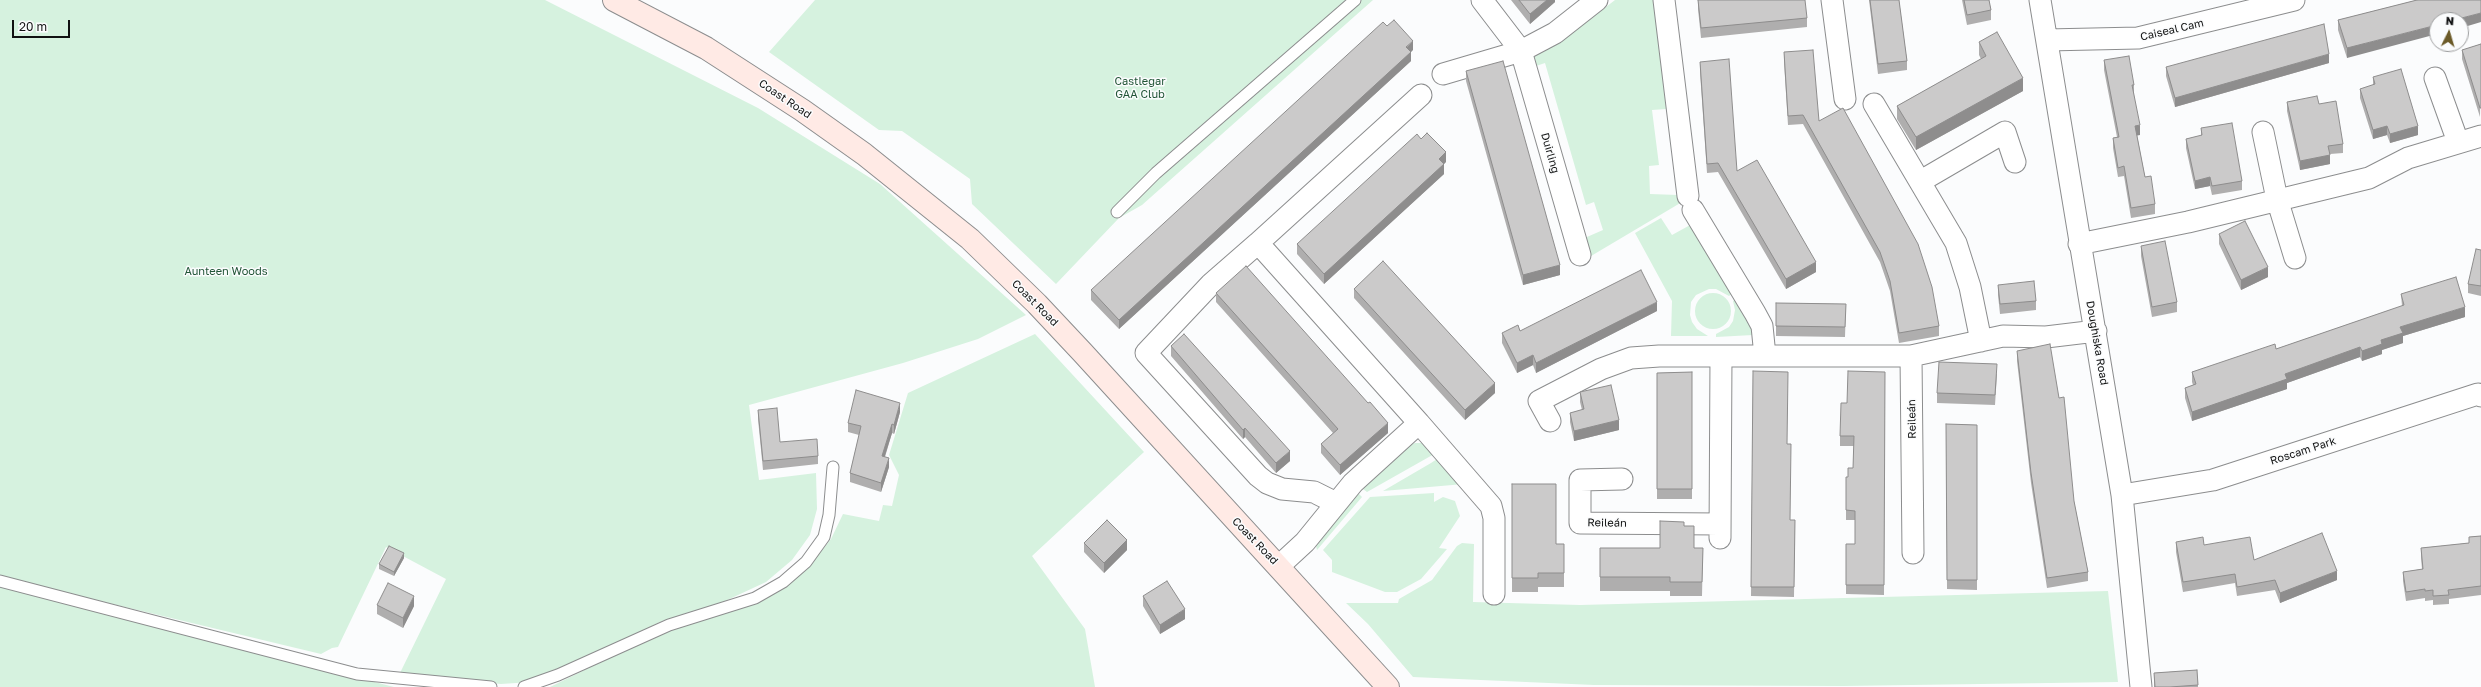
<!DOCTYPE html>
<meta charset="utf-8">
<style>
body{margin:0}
#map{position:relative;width:2481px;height:687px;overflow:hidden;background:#fbfcfd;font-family:"Golos Text",sans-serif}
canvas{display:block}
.north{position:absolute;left:2429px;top:12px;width:40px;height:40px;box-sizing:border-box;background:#fbfcfd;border:1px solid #9d9e9f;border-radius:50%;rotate:5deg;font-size:11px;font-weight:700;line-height:16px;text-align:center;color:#111212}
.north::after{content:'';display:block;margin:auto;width:14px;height:18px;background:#6b5a28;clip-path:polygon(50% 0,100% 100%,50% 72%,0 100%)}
.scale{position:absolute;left:12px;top:20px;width:58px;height:18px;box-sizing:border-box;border:2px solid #111212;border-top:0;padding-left:5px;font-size:12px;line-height:14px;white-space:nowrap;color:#111212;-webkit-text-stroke:3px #fbfcfd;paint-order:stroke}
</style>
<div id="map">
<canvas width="2481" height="687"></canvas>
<div class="north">N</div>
<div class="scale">20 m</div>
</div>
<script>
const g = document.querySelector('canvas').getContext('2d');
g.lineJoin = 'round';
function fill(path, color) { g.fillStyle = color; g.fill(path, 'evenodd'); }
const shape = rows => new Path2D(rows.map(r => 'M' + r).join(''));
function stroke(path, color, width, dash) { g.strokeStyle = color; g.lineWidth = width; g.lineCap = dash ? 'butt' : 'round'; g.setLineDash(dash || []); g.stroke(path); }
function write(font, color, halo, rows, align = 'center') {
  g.font = font + ' "Golos Text",sans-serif'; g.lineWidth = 3; g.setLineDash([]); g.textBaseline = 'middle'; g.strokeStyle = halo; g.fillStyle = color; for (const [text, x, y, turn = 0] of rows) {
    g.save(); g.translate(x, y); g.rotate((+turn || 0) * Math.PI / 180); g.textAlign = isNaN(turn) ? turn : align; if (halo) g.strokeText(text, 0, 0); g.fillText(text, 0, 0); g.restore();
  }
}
const green = shape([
 [0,0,545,0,758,108,880,184,1026,315,978,339,903,363,749,405,759,480,816,473,817,509,810,535,792,560,766,582,723,602,662,621,600,652,531,682,501,684,400,673,446,579,386,547,338,647,332,648,321,654,0,577],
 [815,0,1373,0,1142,205,1119,218,1056,284,972,204,970,179,902,131,879,130,769,52],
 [1615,0,1656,0,1666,109,1652,110,1659,165,1649,166,1650,194,1678,195,1682,202,1586,259,1580,240,1603,230,1594,202,1586,205,1545,63,1530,68,1530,59,1562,41],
 [1661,218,1672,235,1692,224,1733,293,1729,296,1716,289,1709,289,1696,295,1691,302,1690,315,1692,322,1697,329,1708,336,1671,336,1672,301,1635,233],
 '1695 311a18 18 0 1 1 36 0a18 18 0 1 1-36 0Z',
 [1737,298,1751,324,1753,335,1716,337,1716,334,1729,327,1733,321,1735,310,1733,301],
 [1035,334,1144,452,1032,556,1085,629,1095,687,550,687,658,634,783,587,811,564,831,539,843,514,879,521,883,505,892,506,899,475,889,455,908,393],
 [1415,443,1426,443,1436,453,1367,492,1363,489,1408,446],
 [1440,457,1464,484,1383,491,1431,463],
 [1358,493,1362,497,1317,550,1316,546,1333,520],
 [1434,493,1434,502,1443,497,1455,501,1460,516,1439,548,1447,549,1421,579,1397,592,1385,592,1332,572,1332,560,1323,550,1370,497],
 [1462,543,1474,544,1473,602,1580,605,2108,591,2118,682,1843,686,1594,685,1413,677,1368,624,1346,603,1398,603,1399,599,1432,580,1457,546],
 [0,586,394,687,0,687]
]);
const lane = shape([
 [1117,212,1156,173,1355,0],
 [0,581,357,674,491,687],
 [524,687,558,675,669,625,755,598,783,582,806,562,824,537,829,515,833,467]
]);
const street = shape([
 [1482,0,1521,51,1580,255],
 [1664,0,1688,196],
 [1832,0,1845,99],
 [2040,0,2122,495,2141,687],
 [2047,40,2138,38,2294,0],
 [1443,74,1521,51,1555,33,1597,0],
 [2435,78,2458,142],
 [1874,104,1956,243,1970,287,1981,341],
 [2263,132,2277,199,2295,258],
 [1921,181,2005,132,2015,162],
 [1693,210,1755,313,1762,326,1765,356],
 [1258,243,1421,95],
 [2079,244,2188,222,2369,178,2408,158,2481,136],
 [1911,356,1913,553],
 [1550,421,1539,401,1601,369,1631,358,1659,356,1911,356,2003,336,2046,337,2096,331],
 [1622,479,1580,480,1580,523,1720,524],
 [2122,495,2213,480,2478,394,2481,396],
 [1336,503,1314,492,1282,489,1267,483,1258,476,1146,353,1211,284,1258,243,1419,423],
 [1720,538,1721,356],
 [1279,566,1305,542,1353,483,1419,423,1491,506,1494,518,1494,594]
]);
const secondary = shape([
 [614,0,706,48,802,110,864,154,970,239,1037,304,1083,353,1388,687]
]);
const wall = shape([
 [1511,0,1555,0,1555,2,1530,24],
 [1698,0,1807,18,1807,27,1701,38,1698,9],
 [1869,0,1899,0,1907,61,1907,70,1878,74],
 [1962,0,1989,0,1991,10,1991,20,1967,25],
 [2417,0,2347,58,2338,30,2338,20],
 [1979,42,2023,91,1916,150,1897,119,1897,106,1981,59,1979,55],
 [2481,44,2480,117,2462,59,2462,50],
 [1413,50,1411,52,1411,61,1119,329,1091,300,1091,290],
 [1784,52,1819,121,1939,326,1939,336,1899,343,1890,291,1880,262,1803,124,1788,125,1784,62],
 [2104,60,2134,85,2134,95,2140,135,2137,135,2145,177,2155,204,2155,214,2131,218,2124,176,2118,177,2113,148,2113,138,2117,137,2104,70],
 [1700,62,1737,171,1816,272,1786,289,1718,172,1707,173,1700,72],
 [2329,63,2175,107,2166,76,2166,67],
 [1466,71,1560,275,1523,285,1466,81],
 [2373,77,2418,135,2390,143,2387,135,2373,139,2360,98,2360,89,2373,85],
 [2287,102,2319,104,2343,144,2343,153,2330,154,2330,164,2300,170,2287,111],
 [2201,128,2242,181,2242,190,2212,195,2210,186,2195,189,2186,148,2186,139,2201,136],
 [1446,162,1444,164,1444,174,1324,284,1297,254,1297,244],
 [2219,234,2268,277,2241,290,2219,244],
 [2141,246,2177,302,2177,312,2152,317,2141,256],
 [2481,250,2481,296,2468,293,2468,284],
 [1998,285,2036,301,2036,310,2000,314,1998,295],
 [1354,289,1495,393,1465,420,1354,298],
 [1216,293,1388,433,1340,475,1321,453,1321,444,1333,433,1216,302],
 [2401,294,2465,317,2403,336,2403,343,2382,350,2382,354,2362,361,2360,357,2287,383,2287,389,2192,421,2185,398,2185,388,2193,385,2192,382,2192,372,2276,349,2402,306],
 [1776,303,1846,304,1845,337,1776,336],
 [1657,311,1536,373,1533,365,1517,373,1502,343,1502,333,1520,331],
 [1171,346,1290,461,1276,473,1245,437,1243,439,1171,356],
 [2017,351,2074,501,2088,572,2088,581,2047,588,2031,483,2017,361],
 [1753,371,1787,444,1790,520,1795,520,1794,597,1751,596],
 [1692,372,1692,499,1657,499,1657,373],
 [1885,372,1884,595,1846,594,1846,544,1855,544,1855,520,1846,520,1846,477,1848,477,1853,468,1854,446,1840,446,1840,436,1847,403],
 [1997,374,1995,405,1937,403,1937,393],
 [1580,392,1619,430,1574,441,1570,422,1570,413,1582,410,1580,402],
 [758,410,780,442,818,456,818,464,763,470,758,419],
 [900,412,894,434,892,433,885,457,889,467,881,492,850,482,850,473,859,435,848,432,848,423],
 [1946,424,1977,425,1977,590,1947,589],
 [1512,484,1556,544,1564,544,1564,587,1538,587,1538,592,1512,592],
 [1684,526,1694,548,1703,548,1702,596,1670,596,1670,591,1600,591,1600,548,1660,548],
 [2481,536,2481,595,2449,599,2449,604,2433,605,2433,600,2425,601,2425,598,2406,601,2403,581,2403,572,2422,569,2421,557,2421,548,2469,543,2469,537],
 [2176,542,2204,545,2254,560,2337,580,2280,603,2275,590,2237,596,2235,583,2183,592,2176,552],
 [1084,543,1127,550,1104,573,1084,552],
 [404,558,394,576,379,569,379,564],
 [1143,596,1185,619,1160,634,1143,606],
 [377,605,414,606,403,628,377,614],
 [2197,670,2198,687,2154,687,2154,673]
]);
const shadedWall = shape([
 [1547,0,1555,0,1555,2,1530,24,1530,14],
 [2481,13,2481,22,2461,28,2461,20,2454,20],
 [2437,25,2437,34,2347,58,2347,48],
 [1413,41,1413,50,1411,52,1411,61,1119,329,1119,320],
 [2329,54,2329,63,2175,107,2175,98],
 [2023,78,2023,91,1916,150,1916,137],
 [2140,125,2140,135,2135,136,2135,126],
 [2387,126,2387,135,2373,139,2373,130],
 [2418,126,2418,135,2390,143,2390,134],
 [1446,152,1446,162,1444,164,1444,174,1324,284,1324,274],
 [2330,155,2330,164,2300,170,2300,161],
 [2210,177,2210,186,2195,189,2195,181],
 [1816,262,1816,272,1786,289,1786,279],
 [1560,265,1560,275,1523,285,1523,275],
 [2268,267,2268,277,2241,290,2241,280],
 [1657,302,1657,311,1536,373,1536,363],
 [2465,307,2465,317,2403,336,2403,343,2382,350,2382,354,2362,361,2362,351,2381,340,2400,327],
 [2360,347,2360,357,2287,383,2287,389,2192,421,2192,412,2285,374],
 [1533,355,1533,365,1517,373,1517,363],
 [1495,383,1495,393,1465,420,1465,410],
 [900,403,900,412,894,434,894,425],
 [1619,420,1619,430,1574,441,1574,431],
 [1388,423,1388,433,1340,475,1340,465],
 [892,424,892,433,882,465,882,456],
 [1245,428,1245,437,1243,439,1243,430],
 [1290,451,1290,461,1276,473,1276,463],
 [889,458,889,467,881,492,881,483],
 [1127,540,1127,550,1104,573,1104,563],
 [404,553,404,558,394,576,394,572],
 [2337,571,2337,580,2280,603,2280,593],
 [414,596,414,606,403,628,403,618],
 [1185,609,1185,619,1160,634,1160,625]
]);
const building = shape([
 [1519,0,1547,0,1530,14,1519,0],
 [1698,0,1805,0,1807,18,1701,28,1698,0],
 [1870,0,1899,0,1907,61,1878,64,1870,0],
 [1964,0,1989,0,1991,10,1967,15,1964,0],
 [2417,0,2481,0,2481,13,2454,20,2437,20,2437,25,2347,48,2338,20,2417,0],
 [1394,20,1413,41,1406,47,1411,52,1119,320,1091,290,1383,22,1387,26,1394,20],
 [2324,24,2329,54,2175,98,2166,67,2324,24],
 [1997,32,2023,78,1916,137,1897,106,1986,56,1979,42,1997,32],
 [2481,44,2481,108,2480,108,2462,50,2481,44],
 [1813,50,1819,121,1843,108,1918,244,1932,287,1939,326,1899,333,1890,281,1880,252,1803,115,1788,116,1784,52,1813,50],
 [2129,56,2134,85,2132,85,2140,125,2135,126,2145,177,2151,176,2155,204,2131,208,2124,166,2118,168,2113,138,2119,137,2104,60,2129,56],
 [1729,59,1737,171,1757,160,1816,262,1786,279,1718,163,1707,164,1700,62,1729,59],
 [1503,61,1560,265,1523,275,1466,71,1503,61],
 [2401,69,2418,126,2390,134,2387,126,2373,130,2360,89,2375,84,2373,77,2401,69],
 [2317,96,2319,104,2336,101,2343,144,2328,146,2330,155,2300,161,2287,102,2317,96],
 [2232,123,2242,181,2212,186,2210,177,2195,181,2186,139,2202,135,2201,128,2232,123],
 [1427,133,1446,152,1439,159,1444,164,1324,274,1297,244,1417,134,1421,139,1427,133],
 [2245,221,2268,267,2241,280,2219,234,2245,221],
 [2165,241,2177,302,2152,307,2141,246,2165,241],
 [2476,249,2481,250,2481,286,2468,284,2476,249],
 [1383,261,1495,383,1465,410,1354,289,1383,261],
 [1246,266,1368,403,1370,402,1388,423,1340,465,1321,444,1338,429,1216,293,1246,266],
 [1641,270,1657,302,1536,363,1533,355,1517,363,1502,333,1518,325,1520,331,1641,270],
 [2456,277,2465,307,2400,327,2403,333,2381,340,2382,344,2362,351,2360,347,2285,374,2287,379,2192,412,2185,388,2196,384,2192,372,2275,344,2276,349,2404,305,2401,294,2456,277],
 [2034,281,2036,301,2000,304,1998,285,2034,281],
 [1776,303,1846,304,1845,327,1776,326,1776,303],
 [1184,334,1290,451,1276,463,1245,428,1243,430,1171,346,1184,334],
 [2050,344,2059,398,2064,397,2074,501,2088,572,2047,578,2031,473,2017,351,2050,344],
 [1939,362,1997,364,1995,395,1937,393,1939,362],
 [1753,371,1788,372,1787,444,1791,444,1790,520,1795,520,1794,587,1751,587,1753,371],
 [1848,371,1885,372,1884,585,1846,585,1846,544,1855,544,1855,511,1846,510,1846,477,1848,477,1848,468,1853,468,1854,436,1840,436,1841,403,1847,403,1848,371],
 [1692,372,1692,489,1657,489,1657,373,1692,372],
 [1611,385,1619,420,1574,431,1570,413,1584,409,1580,392,1611,385],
 [856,390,900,403,894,425,892,424,882,456,889,458,881,483,850,473,861,426,848,423,856,390],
 [777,408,780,442,817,439,818,456,763,461,758,410,777,408],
 [1946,424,1977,425,1977,580,1947,580,1946,424],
 [1512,484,1556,484,1556,544,1564,544,1564,573,1538,573,1538,578,1512,578,1512,484],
 [1107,520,1127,540,1104,563,1084,543,1107,520],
 [1660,521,1684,522,1684,526,1694,526,1694,548,1703,548,1702,582,1670,582,1670,577,1600,577,1600,548,1660,548,1660,521],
 [2322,533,2337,571,2280,593,2275,580,2237,587,2235,574,2183,582,2176,542,2203,537,2204,545,2250,537,2254,560,2322,533],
 [2481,536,2481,586,2448,590,2449,595,2433,596,2433,590,2425,591,2425,589,2406,592,2403,572,2423,569,2421,548,2469,543,2469,537,2481,536],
 [389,546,404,553,394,572,379,564,389,546],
 [1167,581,1185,609,1160,625,1143,596,1167,581],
 [388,583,414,596,403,618,377,605,388,583],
 [2197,670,2198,685,2170,687,2155,687,2154,673,2197,670]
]);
const streetNames = [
 ["Caiseal Cam",2172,30,-13],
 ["Coast Road",785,99,34],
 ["Duirling",1550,153,74],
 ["Coast Road",1035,303,45],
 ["Doughiska Road",2097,343,80],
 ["Reileán",1912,419,-91],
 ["Roscam Park",2303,451,-18],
 ["Reileán",1607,523,1],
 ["Coast Road",1255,541,46]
];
const parkNames = [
 ["Castlegar",1140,82],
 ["GAA Club",1140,95],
 ["Aunteen Woods",226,272]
];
fill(green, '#d6f2df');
stroke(lane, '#8c8d8e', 13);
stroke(street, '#8c8d8e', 23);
stroke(secondary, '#8c8d8e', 24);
stroke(lane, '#fff', 11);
stroke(street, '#fff', 21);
stroke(secondary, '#ffeae5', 22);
fill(wall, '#afaeae');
fill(shadedWall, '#8e8d8d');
fill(building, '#cbcaca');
stroke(building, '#8e8d8d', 1);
write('11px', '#111212', '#fbfcfd', streetNames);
write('11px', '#225537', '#fbfcfd', parkNames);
</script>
